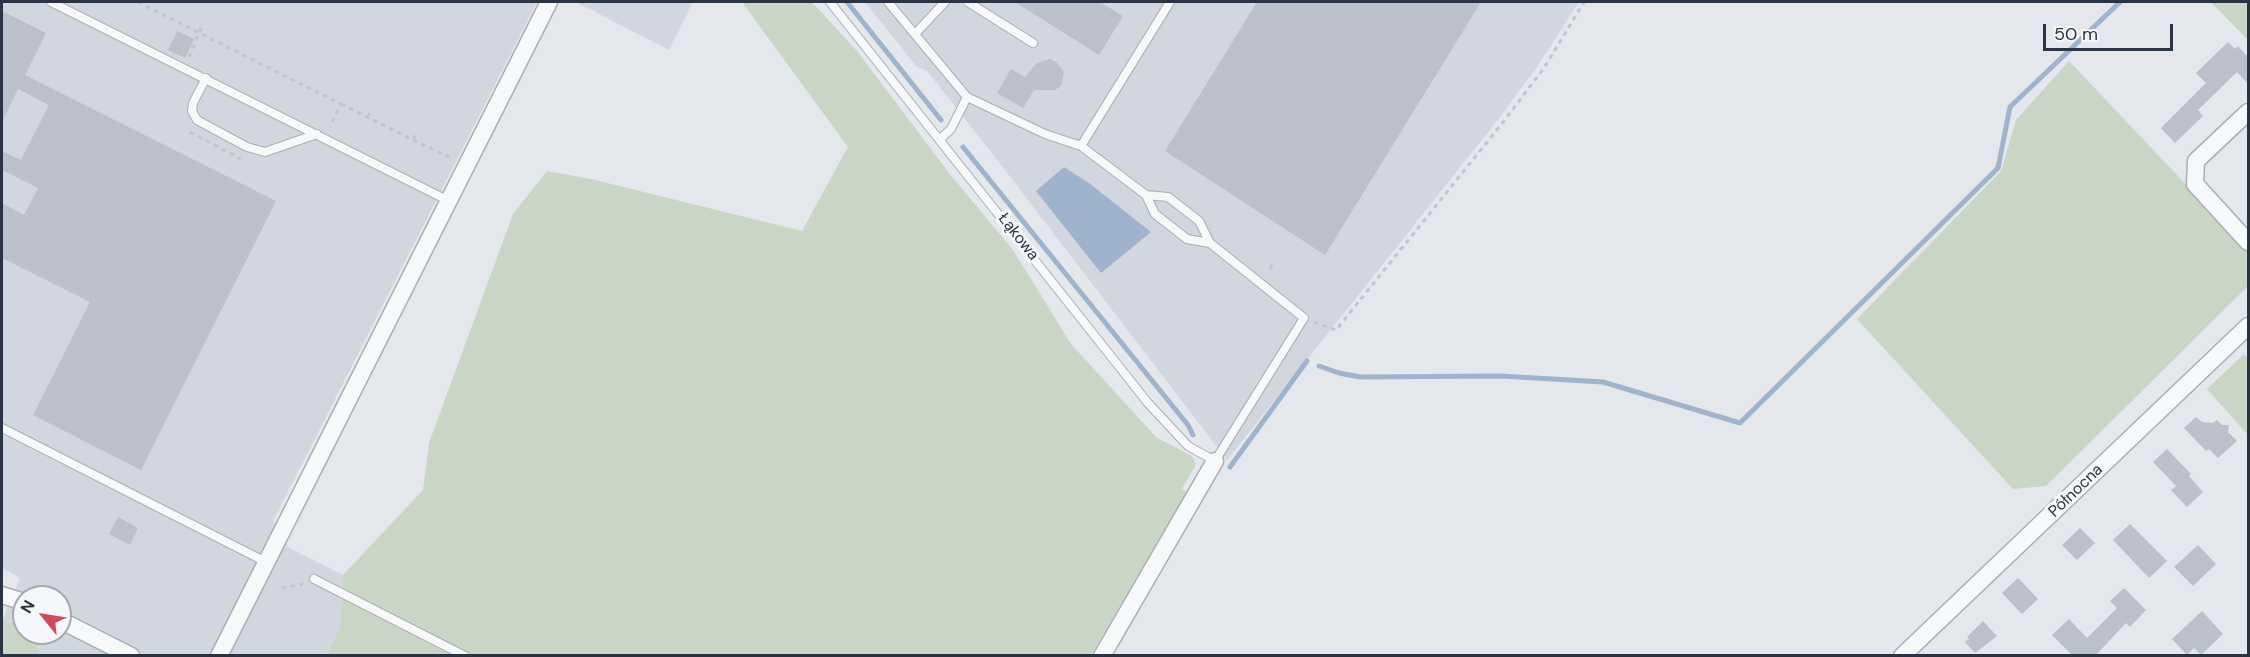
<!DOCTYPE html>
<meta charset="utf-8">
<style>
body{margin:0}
#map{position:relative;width:2250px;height:657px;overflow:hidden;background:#e4e7ec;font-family:"DM Sans",sans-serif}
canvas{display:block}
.frame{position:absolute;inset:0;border:3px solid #2b3445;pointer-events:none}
.north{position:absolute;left:12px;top:585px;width:60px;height:60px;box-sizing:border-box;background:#f4f6f9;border:2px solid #a4a8b1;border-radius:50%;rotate:300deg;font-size:16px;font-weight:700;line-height:24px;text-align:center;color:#2b3445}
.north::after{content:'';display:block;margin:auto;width:21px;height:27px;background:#d1495b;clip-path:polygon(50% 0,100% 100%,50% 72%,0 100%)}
.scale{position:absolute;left:2043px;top:24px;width:130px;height:27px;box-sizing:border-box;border:3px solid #2b3445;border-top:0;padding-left:8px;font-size:18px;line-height:21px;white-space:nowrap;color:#2b3445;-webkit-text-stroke:4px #f4f6f9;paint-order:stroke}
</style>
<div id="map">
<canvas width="2250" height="657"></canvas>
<div class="frame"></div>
<div class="north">N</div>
<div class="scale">50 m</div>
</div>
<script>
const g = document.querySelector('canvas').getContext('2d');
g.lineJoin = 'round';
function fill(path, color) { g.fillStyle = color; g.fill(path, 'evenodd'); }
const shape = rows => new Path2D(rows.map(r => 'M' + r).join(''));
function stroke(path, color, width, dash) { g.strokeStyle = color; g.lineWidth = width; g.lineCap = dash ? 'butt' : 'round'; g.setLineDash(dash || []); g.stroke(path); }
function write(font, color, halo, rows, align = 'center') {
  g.font = font + ' "DM Sans",sans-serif'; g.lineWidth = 6; g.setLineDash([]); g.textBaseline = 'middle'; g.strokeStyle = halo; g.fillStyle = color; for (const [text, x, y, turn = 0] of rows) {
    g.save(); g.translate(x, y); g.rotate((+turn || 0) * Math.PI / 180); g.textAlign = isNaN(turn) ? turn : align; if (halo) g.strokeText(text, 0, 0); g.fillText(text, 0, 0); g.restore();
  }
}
const built = shape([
 [2,2,537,2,273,521,289,548,343,575,340,627,326,655,40,655,33,633,60,633,60,597,24,597,24,625,2,621,20,578,2,568],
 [576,2,693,2,669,50],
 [865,2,1579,2,1537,67,1497,121,1227,460,992,153,927,71,917,67]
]);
const green = shape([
 [742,2,812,2,857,51,949,173,1013,250,1071,344,1157,438,1192,456,1196,464,1182,489,1187,492,1091,655,326,656,340,627,343,575,423,490,429,443,513,214,547,171,591,179,802,231,848,147],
 [2211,2,2248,2,2248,40],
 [2069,61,2248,250,2248,286,2046,486,2013,489,1857,319,2001,171,2016,120],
 [2244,354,2248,359,2248,435,2207,389],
 [2,621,24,625,24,633,33,633,40,655,2,655]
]);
const water = shape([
 [1064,167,1089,183,1151,232,1101,273,1036,191]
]);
const stream = shape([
 [847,2,941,120],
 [963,147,1188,425,1193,435],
 [1319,366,1339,373,1360,377,1501,376,1603,382,1740,423,1998,168,2010,107,2120,2],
 [1230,467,1307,361]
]);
const building = shape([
 [1015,2,1100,2,1123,16,1099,55],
 [1257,2,1481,2,1325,255,1165,151],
 [2,11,46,33,25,75,276,201,141,470,33,415,90,302,2,258,2,203,24,215,38,188,2,170,2,151,21,160,49,105,18,89,2,122],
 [177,31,194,39,185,58,168,50],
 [2228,42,2235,49,2238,46,2248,57,2248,84,2237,72,2198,110,2203,116,2175,143,2161,128,2206,83,2196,73],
 [1050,59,1056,62,1064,72,1061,86,1055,90,1034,90,1023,108,997,93,1011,69,1025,77,1037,63],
 [2196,417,2202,422,2213,423,2217,420,2222,425,2229,425,2228,432,2237,441,2218,458,2209,449,2206,451,2184,428],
 [2167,449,2191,474,2189,476,2203,492,2187,507,2171,490,2176,486,2153,462],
 [118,517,138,528,130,545,109,534],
 [2130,524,2167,561,2149,578,2113,540],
 [2080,528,2095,543,2077,560,2062,545],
 [2198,545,2216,564,2193,586,2174,567],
 [2018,578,2038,599,2022,614,2002,593],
 [2124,588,2146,610,2130,627,2126,623,2095,656,2073,656,2052,635,2069,619,2087,638,2117,608,2110,601],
 [2202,611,2223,634,2201,655,2194,648,2187,655,2172,639],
 [1983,621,1997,636,1975,653,1965,642,1969,639,1967,637]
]);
const path = shape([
 [138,2,341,104,330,127],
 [189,57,202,26],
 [341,104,413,140,416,133],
 [368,117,371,111],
 [190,132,241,159],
 [413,140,451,158],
 [1270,269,1273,264],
 [1314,322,1336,330,1504,121,1544,68,1584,2],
 [282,588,303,584]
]);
const service = shape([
 [51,2,449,201],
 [830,2,1148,403,1188,446,1215,461,1304,318,1210,243,1199,221,1168,197,1146,195],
 [888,2,967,97],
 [968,2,1033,43],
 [1170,2,1081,146,1146,195,1155,214,1187,239,1210,243],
 [915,34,945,2],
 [206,78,193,103,192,111,197,120,247,147,265,152,317,134],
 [940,139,951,129,967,97,1045,134,1081,146],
 [2,428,268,563],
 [314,579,465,656]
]);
const minor = shape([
 [2248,112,2196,161,2195,184,2248,242],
 [2,595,24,602],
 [60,620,131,656],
 [219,656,549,2],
 [1102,656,1215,461],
 [1902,656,2248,326]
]);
const streetNames = [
 ["Łąkowa",1018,237,52],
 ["Północna",2076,491,-44]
];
fill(built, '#d2d6de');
fill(green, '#c9d6c5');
fill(water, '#9fb4cc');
stroke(stream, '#9fb4cc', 5);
fill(building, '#bbc0ca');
stroke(service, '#a9aeb7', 10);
stroke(minor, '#a9aeb7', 19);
stroke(path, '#c2c5cb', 3, [4.5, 4.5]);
stroke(service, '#f7f8fa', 8);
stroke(minor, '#f7f8fa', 16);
write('16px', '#2b3445', '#f4f6f9', streetNames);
</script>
